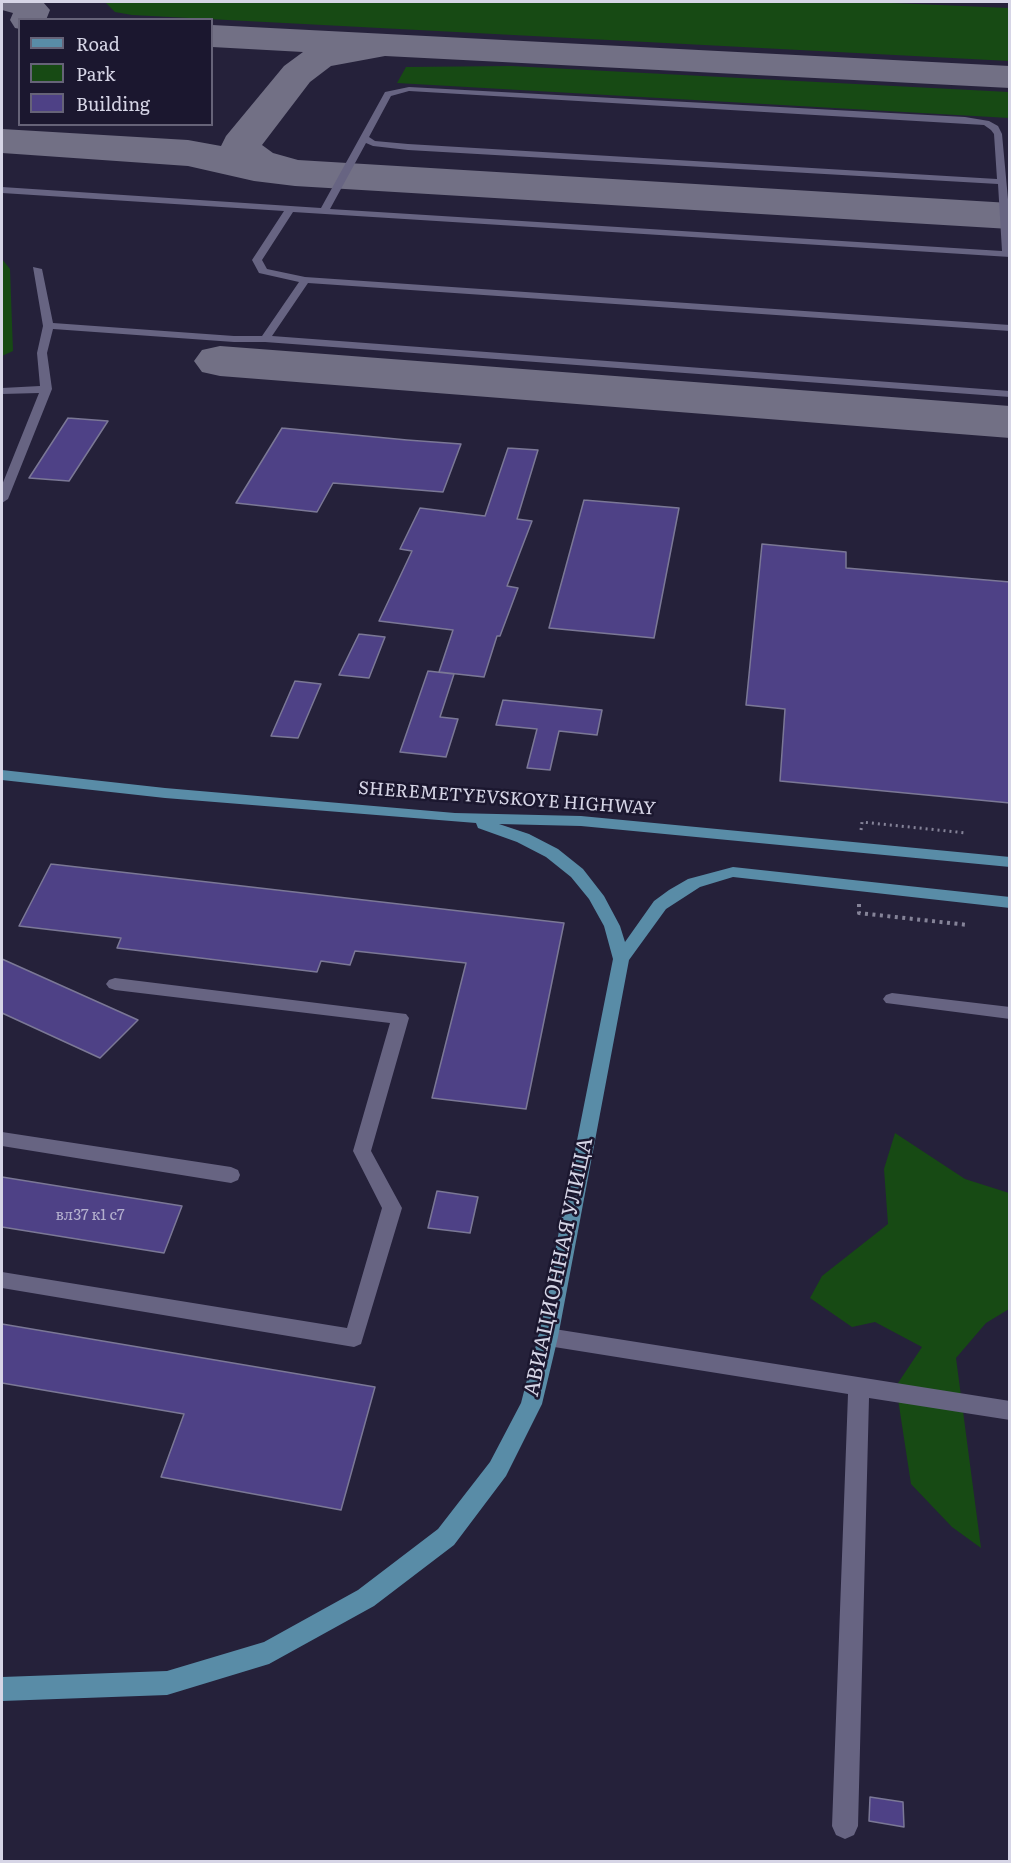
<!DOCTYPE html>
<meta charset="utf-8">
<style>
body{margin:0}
#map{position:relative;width:1011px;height:1863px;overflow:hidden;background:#25213a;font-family:Literata,serif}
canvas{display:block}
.frame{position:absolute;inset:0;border:3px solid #d6d5e6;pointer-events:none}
.legend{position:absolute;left:18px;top:18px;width:195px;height:108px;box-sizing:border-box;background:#1b172f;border:2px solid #666378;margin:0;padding:8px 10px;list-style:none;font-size:18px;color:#d6d5e6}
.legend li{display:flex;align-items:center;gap:12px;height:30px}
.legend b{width:30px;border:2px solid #666378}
</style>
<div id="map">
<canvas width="1011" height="1863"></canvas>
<div class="frame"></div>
<ul class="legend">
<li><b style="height:8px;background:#598ca7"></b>Road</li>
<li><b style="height:16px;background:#174a14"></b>Park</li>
<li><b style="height:16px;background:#4e4186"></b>Building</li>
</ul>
</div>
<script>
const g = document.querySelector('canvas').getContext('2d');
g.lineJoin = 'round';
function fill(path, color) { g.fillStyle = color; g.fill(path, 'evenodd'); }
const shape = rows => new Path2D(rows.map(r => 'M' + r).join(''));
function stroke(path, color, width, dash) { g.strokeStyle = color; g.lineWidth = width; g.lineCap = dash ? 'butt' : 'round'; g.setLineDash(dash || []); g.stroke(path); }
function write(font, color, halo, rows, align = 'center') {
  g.font = font + ' Literata,serif'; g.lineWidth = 5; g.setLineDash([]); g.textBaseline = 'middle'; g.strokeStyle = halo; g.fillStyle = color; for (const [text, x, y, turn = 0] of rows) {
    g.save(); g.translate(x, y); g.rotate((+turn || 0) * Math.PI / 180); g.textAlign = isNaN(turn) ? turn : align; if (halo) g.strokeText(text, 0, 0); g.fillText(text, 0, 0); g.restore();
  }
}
const green = shape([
 [105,2,869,2,1009,8,1009,61,132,15,115,12],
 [511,66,1009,92,1009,118,397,83,406,67],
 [2,259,10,269,13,351,2,356],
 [895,1133,965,1179,1009,1193,1009,1309,986,1323,956,1358,981,1548,952,1527,911,1484,896,1386,922,1347,875,1322,852,1327,810,1298,822,1276,888,1224,884,1169]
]);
const taxiway = shape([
 [2,2,43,2,50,10,46,20,20,20,20,29,15,28,10,20,13,13,2,10,2,2],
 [212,25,1010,66,1010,88,385,56,331,66,310,82,262,145,273,153,298,160,1010,203,1010,229,295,186,254,181,188,166,2,153,2,129,188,140,221,146,226,136,284,66,303,52,212,47,212,25],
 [220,346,1010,406,1010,438,220,376,202,372,194,361,202,350,220,346]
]);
const building = shape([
 [68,418,108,421,69,481,29,478,68,418],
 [282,428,407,440,461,444,443,492,333,483,317,512,236,503,282,428],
 [508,448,538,450,517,519,532,521,507,586,518,588,500,636,497,636,484,677,439,672,453,630,379,621,412,551,400,549,420,508,485,516,508,448],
 [584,500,679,508,654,638,549,628,584,500],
 [762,544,846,552,846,568,1010,582,1010,803,780,781,785,709,746,705,762,544],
 [359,634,385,637,369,678,339,675,359,634],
 [428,671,454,674,440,717,458,719,446,757,400,752,428,671],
 [295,681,321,684,298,738,271,736,295,681],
 [503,700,602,710,597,735,559,731,550,770,527,768,537,729,496,725,503,700],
 [51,864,564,923,526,1109,432,1098,466,963,355,951,350,965,321,961,317,972,117,948,121,938,19,926,51,864],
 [2,959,138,1020,100,1058,2,1013,2,959],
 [2,1177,182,1206,164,1253,2,1227,2,1177],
 [437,1191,478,1197,470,1233,428,1228,437,1191],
 [2,1324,375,1387,341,1510,161,1477,184,1414,2,1383,2,1324],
 [870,1797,903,1802,904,1827,869,1821,870,1797]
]);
const pathFar1 = shape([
 [861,830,862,822,966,833]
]);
const path = shape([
 [859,904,859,913,968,925]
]);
const service = shape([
 [409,87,965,117,989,121,998,126,1002,134,1010,221,1010,257,293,212,262,260,267,269,305,277,1010,325,1010,331,308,283,272,336,1010,391,1010,397,265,342,234,342,53,329,47,353,52,389,8,499,2,503,2,485,39,393,2,394,2,388,40,386,37,353,43,326,33,267,42,269,53,323,234,336,262,336,299,282,259,273,252,260,284,211,2,193,2,187,321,208,385,92,409,87],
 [409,91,984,125,991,130,994,134,997,179,408,144,375,141,369,137,391,96,409,91],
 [366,143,373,146,408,150,998,184,1002,251,330,209,366,143],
 [115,978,406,1014,409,1018,371,1151,402,1208,361,1344,354,1347,2,1288,2,1272,347,1328,382,1208,353,1151,390,1023,115,990,109,988,106,984,109,980,115,978],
 [892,993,1010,1007,1010,1019,886,1003,883,999,886,995,892,993],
 [2,1132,231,1167,238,1170,240,1175,238,1180,231,1183,2,1146,2,1132],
 [548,1328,1010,1401,1010,1420,869,1398,858,1826,854,1835,845,1839,836,1835,832,1826,848,1394,548,1346,541,1343,538,1337,541,1331,548,1328]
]);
const primary = shape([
 [2,770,165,788,455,813,581,816,1010,857,1010,867,581,826,499,824,529,834,558,849,583,869,604,896,620,926,625,942,654,901,669,890,688,879,733,867,1010,897,1010,908,733,877,700,887,666,909,629,960,558,1337,542,1404,506,1476,454,1545,374,1606,269,1664,167,1695,2,1701,2,1677,167,1671,264,1642,358,1590,438,1529,490,1462,521,1403,538,1337,613,959,604,926,589,899,571,877,546,857,517,842,478,828,476,823,165,798,2,780,2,770]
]);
const numberNames = [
 ["вл37 к1 с7",90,1216]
];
const streetNames = [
 ["SHEREMETYEVSKOYE HIGHWAY",507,799,4]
];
const nearStreetnames = [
 ["АВИАЦИОННАЯ УЛИЦА",559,1267,-78]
];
fill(green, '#174a14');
fill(taxiway, '#727085');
fill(building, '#4e4186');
stroke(building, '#7b7896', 1.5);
stroke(pathFar1, '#858398', 3, [2, 4]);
stroke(path, '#858398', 4, [3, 4.5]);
fill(service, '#676482');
fill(primary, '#598ca7');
write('15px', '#b4b0ce', null, numberNames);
write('18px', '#d6d5e6', '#1b172f', streetNames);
write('21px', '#d6d5e6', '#1b172f', nearStreetnames);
</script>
